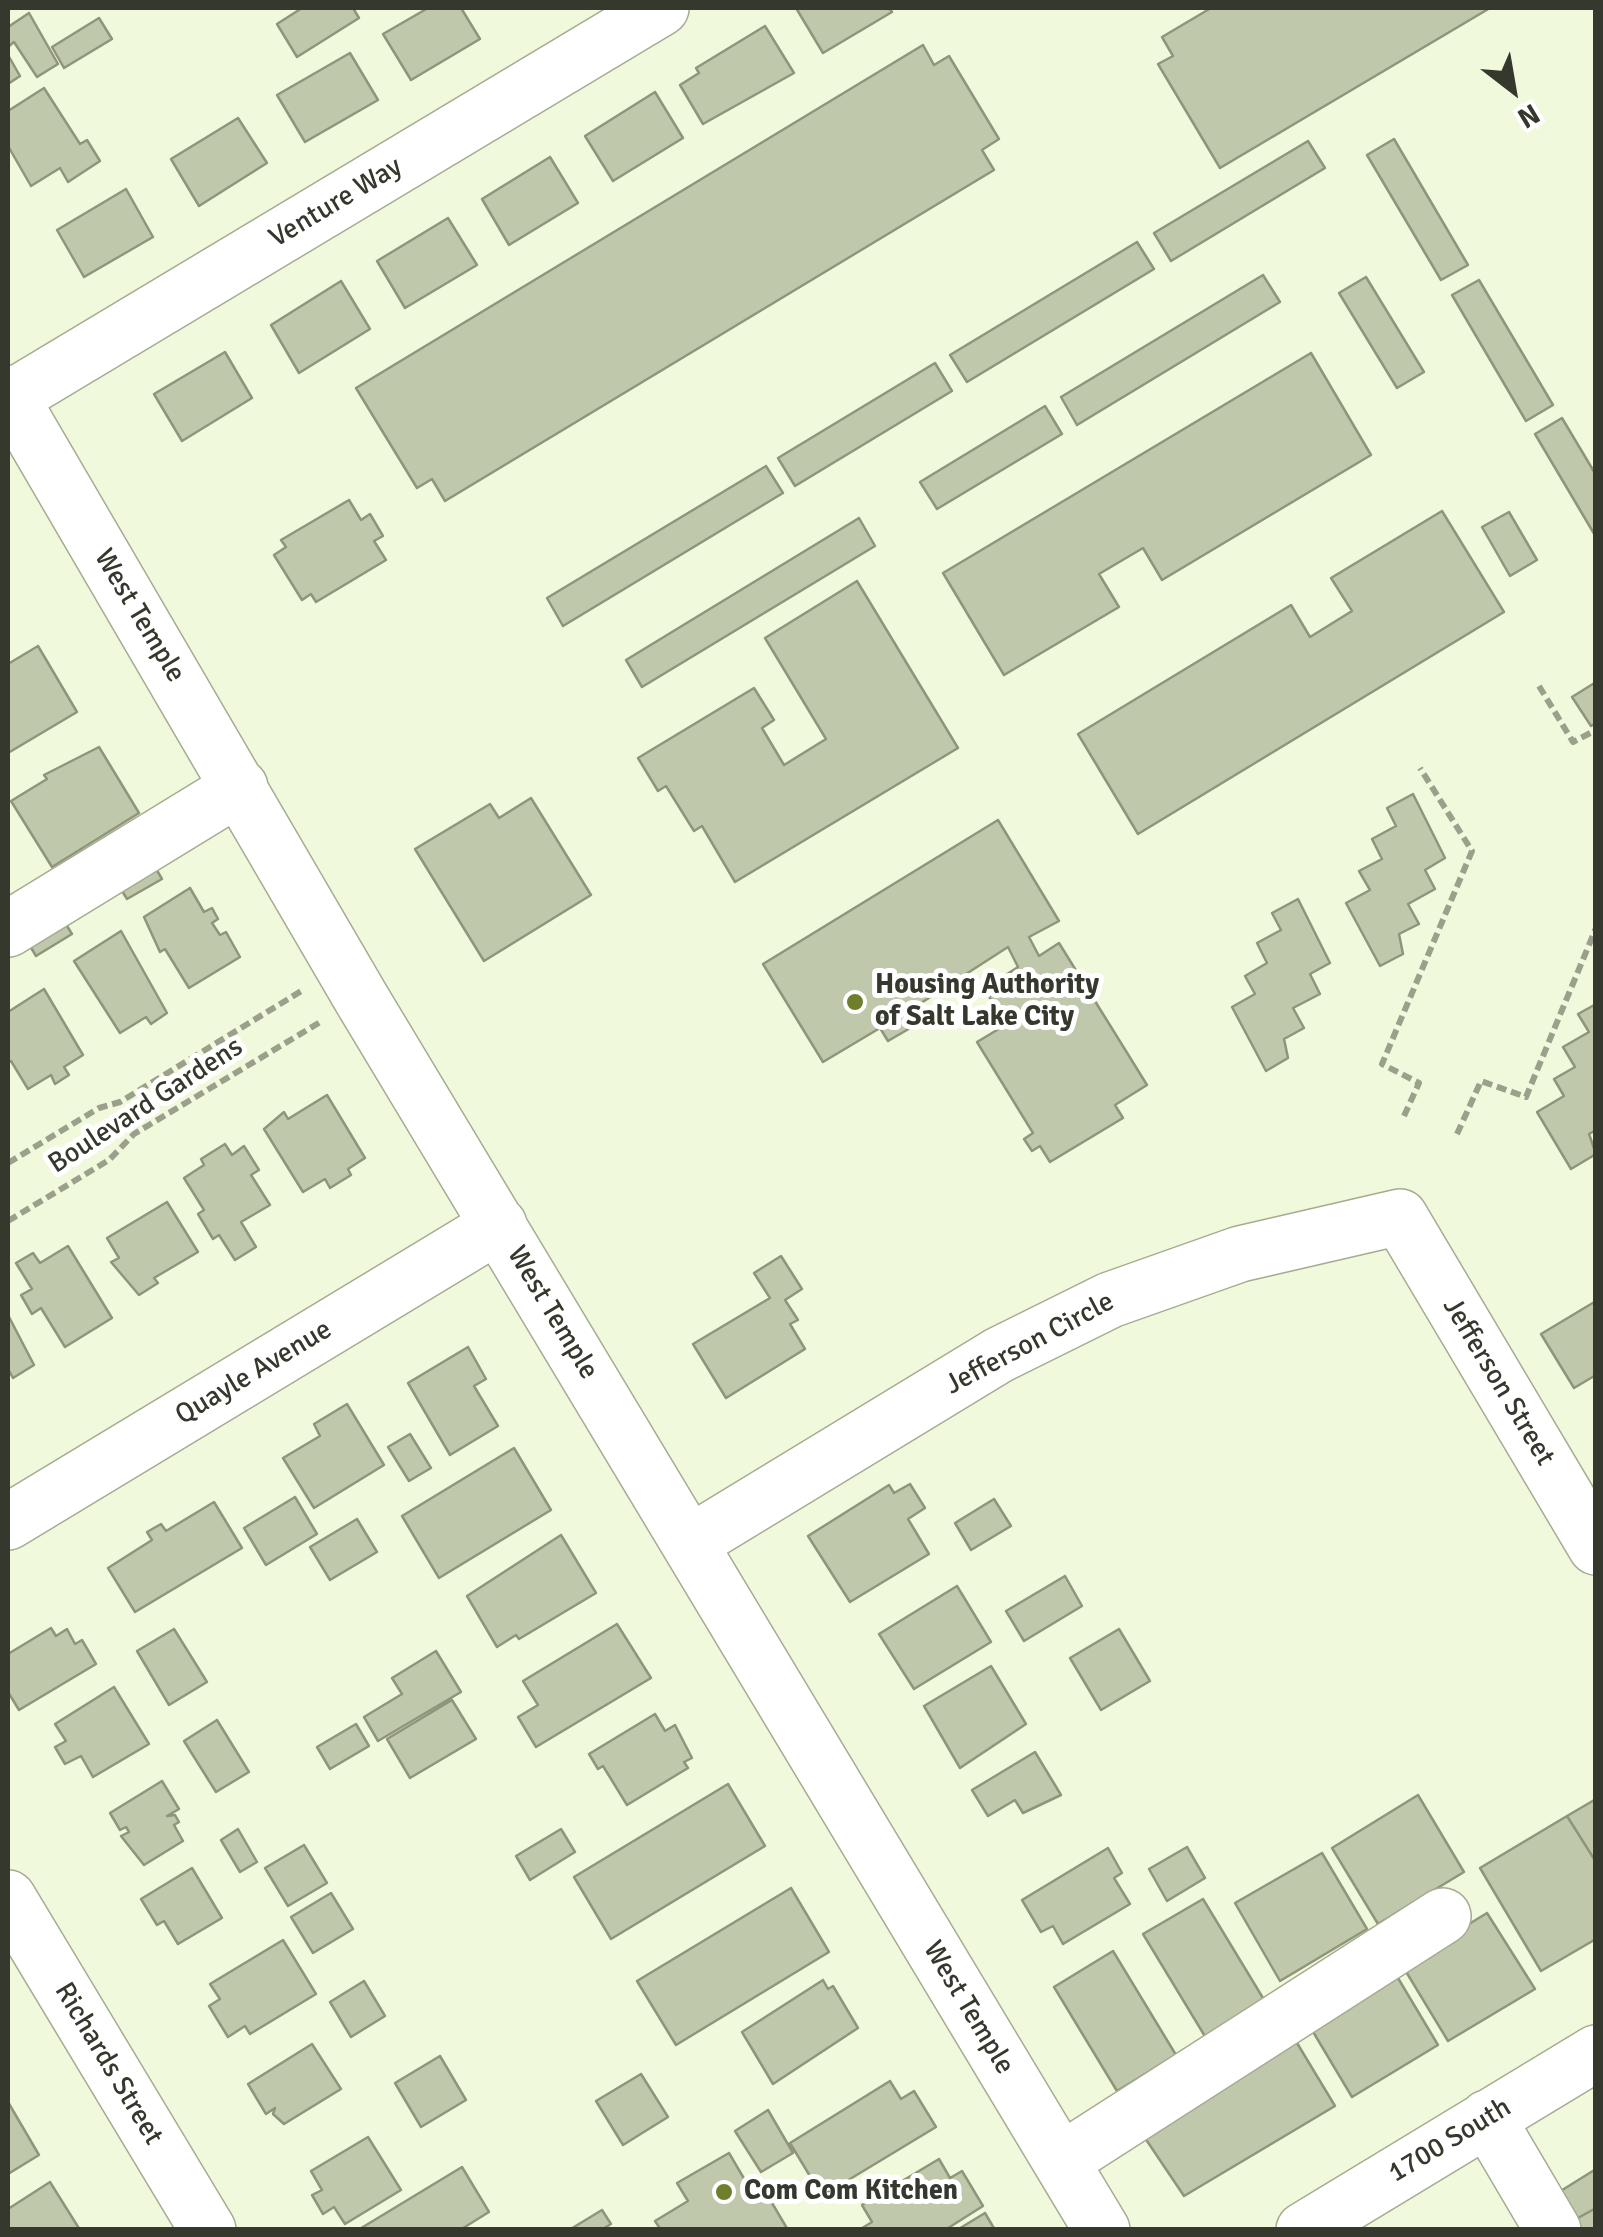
<!DOCTYPE html>
<style>
body{margin:0}
#map{position:relative;width:1603px;height:2237px;overflow:hidden;background:#f1f9dc;font-family:Signika,sans-serif}
canvas{display:block}
.frame{position:absolute;inset:0;border:10px solid #35382d;pointer-events:none}
.north{position:absolute;left:1463px;top:40px;width:100px;height:100px;-webkit-text-stroke:8px #fff;paint-order:stroke;rotate:149deg;font-size:28px;font-weight:700;line-height:40px;text-align:center;color:#35382d}
.north::after{content:'';display:block;margin:auto;width:35px;height:45px;background:#35382d;clip-path:polygon(50% 0,100% 100%,50% 72%,0 100%)}
</style>
<div id="map">
<canvas width="1603" height="2237"></canvas>
<div class="frame"></div>
<div class="north">N</div>
</div>
<script>
const g = document.querySelector('canvas').getContext('2d');
g.lineJoin = 'round';
function fill(path, color) { g.fillStyle = color; g.fill(path, 'evenodd'); }
const shape = rows => new Path2D(rows.map(r => 'M' + r).join(''));
function stroke(path, color, width, dash) { g.strokeStyle = color; g.lineWidth = width; g.lineCap = dash ? 'butt' : 'round'; g.setLineDash(dash || []); g.stroke(path); }
function write(font, color, halo, rows, align = 'center') {
  g.font = font + ' Signika,sans-serif'; g.lineWidth = 10; g.setLineDash([]); g.textBaseline = 'middle'; g.strokeStyle = halo; g.fillStyle = color; for (const [text, x, y, turn = 0] of rows) {
    g.save(); g.translate(x, y); g.rotate((+turn || 0) * Math.PI / 180); g.textAlign = isNaN(turn) ? turn : align; if (halo) g.strokeText(text, 0, 0); g.fillText(text, 0, 0); g.restore();
  }
}
const building = shape([
 [302,8,353,8,359,18,297,57,277,24,302,8],
 [428,8,461,8,480,39,411,80,383,34,428,8],
 [796,8,889,8,892,12,823,53,796,8],
 [1211,8,1490,8,1220,168,1158,64,1173,56,1162,37,1211,8],
 [29,13,58,64,37,77,14,42,8,47,8,27,29,13],
 [99,18,112,39,64,68,52,47,99,18],
 [765,26,794,73,703,124,680,85,699,73,696,68,765,26],
 [923,45,934,65,949,56,999,139,982,150,994,170,445,501,432,479,417,488,356,388,923,45],
 [350,53,378,100,305,142,277,95,350,53],
 [8,55,20,76,8,84,8,55],
 [44,88,80,144,87,140,100,161,68,182,60,168,31,186,8,146,8,111,44,88],
 [655,92,683,138,613,181,585,136,655,92],
 [238,118,267,163,199,206,171,159,238,118],
 [1394,139,1468,265,1441,280,1367,155,1394,139],
 [1308,141,1325,168,1171,261,1154,233,1308,141],
 [550,157,578,203,509,245,482,199,550,157],
 [126,189,153,237,84,277,57,230,126,189],
 [448,218,477,265,405,308,377,261,448,218],
 [1137,242,1154,269,967,382,950,355,1137,242],
 [1263,275,1280,302,1077,425,1061,397,1263,275],
 [1366,277,1424,372,1397,388,1339,293,1366,277],
 [1479,280,1553,405,1526,421,1452,295,1479,280],
 [341,281,370,329,299,373,271,325,341,281],
 [225,352,252,398,182,441,154,394,225,352],
 [1311,353,1371,455,1162,580,1143,548,1099,574,1119,607,1004,675,943,573,1311,353],
 [935,363,952,391,795,486,778,458,935,363],
 [1045,406,1062,434,937,509,920,482,1045,406],
 [1562,418,1596,475,1596,537,1535,434,1562,418],
 [766,466,783,493,563,626,547,598,766,466],
 [349,500,361,520,370,514,383,536,374,541,386,560,316,602,311,594,302,600,274,555,286,547,281,540,349,500],
 [1442,511,1504,612,1138,834,1078,734,1291,605,1310,637,1352,611,1331,578,1442,511],
 [1509,512,1537,560,1510,576,1482,527,1509,512],
 [859,518,875,546,642,687,626,660,859,518],
 [857,581,958,748,735,882,702,826,694,831,666,786,658,791,638,758,754,688,774,720,762,728,784,765,826,739,765,638,857,581],
 [38,646,77,712,8,753,8,664,38,646],
 [1596,682,1596,723,1591,726,1572,697,1596,682],
 [99,747,139,813,52,867,11,801,47,779,44,775,99,747],
 [1413,794,1445,858,1425,870,1435,889,1408,904,1419,924,1399,934,1403,954,1380,966,1346,903,1370,890,1359,871,1382,859,1372,839,1396,826,1387,808,1413,794],
 [531,798,591,895,484,961,415,849,490,804,499,818,531,798],
 [998,820,1059,921,1029,937,1039,956,1059,943,1147,1085,1115,1105,1123,1118,1050,1162,1040,1146,1032,1151,1024,1139,1033,1133,977,1042,1007,1024,984,989,1018,967,1008,947,904,1014,912,1027,888,1041,880,1028,823,1062,763,964,998,820],
 [148,855,162,879,127,899,113,876,148,855],
 [190,888,204,912,212,908,218,919,212,923,220,935,226,932,240,957,189,988,165,949,160,952,144,917,190,888],
 [1298,899,1330,963,1310,974,1320,994,1293,1008,1304,1028,1284,1039,1288,1058,1266,1071,1232,1007,1255,994,1245,976,1267,963,1257,943,1281,930,1272,913,1298,899],
 [57,910,72,934,36,956,21,931,57,910],
 [121,931,167,1013,151,1024,146,1017,120,1033,74,961,121,931],
 [44,989,83,1055,64,1067,69,1075,55,1084,51,1075,28,1089,11,1061,8,1063,8,1012,44,989],
 [1596,1004,1596,1130,1589,1134,1596,1154,1571,1169,1537,1112,1564,1096,1554,1079,1575,1067,1563,1047,1589,1032,1578,1014,1596,1004],
 [327,1095,365,1158,348,1169,351,1175,330,1188,325,1179,303,1192,264,1129,284,1112,288,1119,327,1095],
 [225,1144,232,1155,244,1146,259,1170,251,1175,270,1205,241,1222,256,1247,235,1260,219,1235,213,1239,198,1214,204,1210,184,1178,204,1165,201,1159,225,1144],
 [167,1202,198,1252,154,1278,158,1283,139,1295,111,1262,119,1258,107,1238,167,1202],
 [68,1246,112,1318,65,1347,41,1308,32,1314,21,1295,32,1289,16,1263,33,1253,40,1263,68,1246],
 [781,1256,802,1289,785,1300,798,1320,790,1324,805,1349,726,1398,693,1344,770,1298,754,1273,781,1256],
 [1596,1301,1596,1375,1574,1388,1541,1334,1596,1301],
 [8,1315,34,1365,13,1378,8,1369,8,1315],
 [468,1347,486,1379,474,1386,498,1426,450,1455,408,1383,468,1347],
 [347,1404,384,1465,314,1508,283,1458,320,1436,314,1424,347,1404],
 [410,1434,431,1468,409,1481,388,1447,410,1434],
 [514,1448,551,1510,439,1578,402,1516,514,1448],
 [910,1484,925,1508,908,1519,929,1554,850,1602,808,1536,889,1485,894,1493,910,1484],
 [295,1497,317,1534,266,1565,244,1528,295,1497],
 [994,1499,1011,1526,971,1550,955,1523,994,1499],
 [214,1502,242,1548,135,1612,108,1568,152,1540,147,1532,161,1524,166,1531,214,1502],
 [357,1519,377,1552,330,1580,310,1547,357,1519],
 [561,1535,596,1593,519,1639,516,1635,497,1647,467,1596,561,1535],
 [1065,1576,1082,1606,1024,1641,1006,1611,1065,1576],
 [957,1586,991,1642,914,1689,879,1634,957,1586],
 [617,1624,651,1678,536,1747,518,1717,538,1705,523,1681,617,1624],
 [51,1628,56,1636,67,1629,75,1644,82,1640,96,1664,19,1710,8,1692,8,1654,51,1628],
 [174,1629,207,1682,169,1705,137,1651,174,1629],
 [1119,1629,1150,1681,1101,1710,1070,1658,1119,1629],
 [436,1651,461,1692,378,1741,364,1717,402,1694,392,1678,436,1651],
 [991,1666,1026,1724,960,1768,924,1706,991,1666],
 [114,1687,149,1744,93,1777,81,1756,65,1764,55,1747,66,1741,55,1724,114,1687],
 [452,1700,476,1739,410,1778,387,1739,452,1700],
 [655,1714,665,1731,675,1725,692,1758,684,1762,688,1768,627,1805,603,1766,598,1769,589,1754,655,1714],
 [217,1720,249,1772,216,1792,184,1741,217,1720],
 [356,1724,369,1746,330,1769,317,1747,356,1724],
 [1035,1752,1061,1795,1023,1813,1015,1800,988,1816,972,1790,1035,1752],
 [162,1781,179,1809,167,1816,175,1815,179,1822,174,1825,183,1841,144,1865,121,1836,129,1832,126,1827,120,1830,110,1813,162,1781],
 [728,1784,765,1846,611,1939,574,1877,728,1784],
 [1418,1795,1464,1872,1378,1924,1332,1848,1418,1795],
 [1596,1799,1596,1862,1567,1816,1596,1799],
 [1567,1816,1596,1862,1596,1939,1541,1971,1480,1868,1567,1816],
 [238,1829,257,1862,240,1872,221,1840,238,1829],
 [561,1829,575,1852,530,1880,516,1856,561,1829],
 [304,1845,327,1883,288,1906,265,1868,304,1845],
 [1187,1847,1205,1878,1167,1901,1149,1869,1187,1847],
 [1108,1848,1122,1873,1114,1878,1130,1904,1063,1944,1053,1926,1041,1932,1022,1900,1108,1848],
 [1322,1853,1367,1929,1280,1981,1235,1903,1322,1853],
 [192,1868,222,1918,178,1944,164,1921,157,1925,141,1899,192,1868],
 [791,1888,829,1952,676,2045,637,1981,791,1888],
 [331,1893,353,1929,313,1953,291,1917,331,1893],
 [1203,1899,1266,2003,1206,2038,1143,1934,1203,1899],
 [1487,1913,1535,1989,1448,2041,1402,1965,1487,1913],
 [283,1940,316,1994,250,2034,245,2026,228,2037,209,2006,220,1999,210,1984,283,1940],
 [1113,1951,1176,2055,1117,2091,1054,1987,1113,1951],
 [1392,1968,1438,2045,1352,2097,1306,2020,1392,1968],
 [823,1980,828,1989,833,1986,858,2028,773,2084,742,2032,823,1980],
 [364,1981,385,2016,351,2037,330,2002,364,1981],
 [1291,2033,1335,2106,1184,2196,1145,2138,1291,2033],
 [312,2044,341,2089,284,2124,273,2114,275,2108,266,2114,248,2084,312,2044],
 [440,2056,466,2100,421,2127,395,2083,440,2056],
 [641,2074,668,2117,623,2145,596,2101,641,2074],
 [890,2081,901,2099,914,2091,936,2127,822,2196,790,2143,890,2081],
 [8,2102,39,2155,8,2174,8,2102],
 [768,2110,793,2153,761,2172,735,2131,768,2110],
 [368,2137,401,2190,345,2224,334,2207,323,2214,312,2195,322,2190,311,2171,368,2137],
 [729,2153,746,2182,756,2176,788,2230,661,2230,655,2221,688,2201,677,2183,729,2153],
 [939,2159,950,2178,962,2171,983,2206,945,2230,859,2230,872,2222,862,2205,939,2159],
 [462,2167,489,2212,460,2230,358,2230,462,2167],
 [1596,2169,1596,2208,1567,2224,1551,2197,1596,2169],
 [50,2182,80,2230,8,2230,8,2209,50,2182],
 [1596,2208,1596,2230,1570,2230,1567,2224,1596,2208],
 [602,2210,611,2224,601,2230,569,2230,602,2210],
 [985,2213,995,2230,957,2230,985,2213]
]);
const path = shape([
 [1539,686,1573,742,1596,730],
 [1404,1116,1419,1083,1382,1064,1472,851,1420,768],
 [1457,1134,1481,1081,1526,1097,1596,928],
 [8,1163,99,1108,120,1102,303,990],
 [8,1221,109,1160,134,1134,322,1021]
]);
const minor = shape([
 [8,393,361,998,1102,2230],
 [11,398,661,8],
 [8,929,240,787],
 [8,1522,499,1225],
 [690,1543,999,1355,1110,1300,1240,1254,1400,1217,1596,1547],
 [8,1898,208,2230],
 [1487,2118,1553,2230],
 [1061,2161,1443,1916],
 [1304,2230,1596,2053]
]);
const markers = [
 [855,1002,10,"#6e7e2d"],
 [724,2192,10,"#6e7e2d"]
];
const streetNames = [
 ["Venture Way",336,203,-31],
 ["West Temple",139,616,59],
 ["Boulevard Gardens",146,1106,-33],
 ["West Temple",552,1313,59],
 ["Jefferson Circle",1030,1344,-28],
 ["Quayle Avenue",254,1373,-31],
 ["Jefferson Street",1498,1382,59],
 ["West Temple",968,2008,59],
 ["Richards Street",108,2064,59],
 ["1700 South",1450,2141,-31]
];
const poiNames = [
 ["Housing Authority",875,986],
 ["of Salt Lake City",875,1018],
 ["Com Com Kitchen",744,2192]
];
fill(building, '#c0c8ac');
stroke(building, '#8e957a', 2.5);
stroke(minor, '#a5ac91', 58);
stroke(path, '#9aa08b', 6, [10, 5]);
stroke(minor, '#fff', 55);
for (const [x, y, r, color] of markers) { const dot = new Path2D(); dot.arc(x, y, r, 0, 2 * Math.PI); g.fillStyle = color; g.fill(dot); stroke(dot, '#fff', 4); }
write('28px', '#35382d', '#fff', streetNames);
write('bold 28px', '#35382d', '#fff', poiNames, 'left');
</script>
